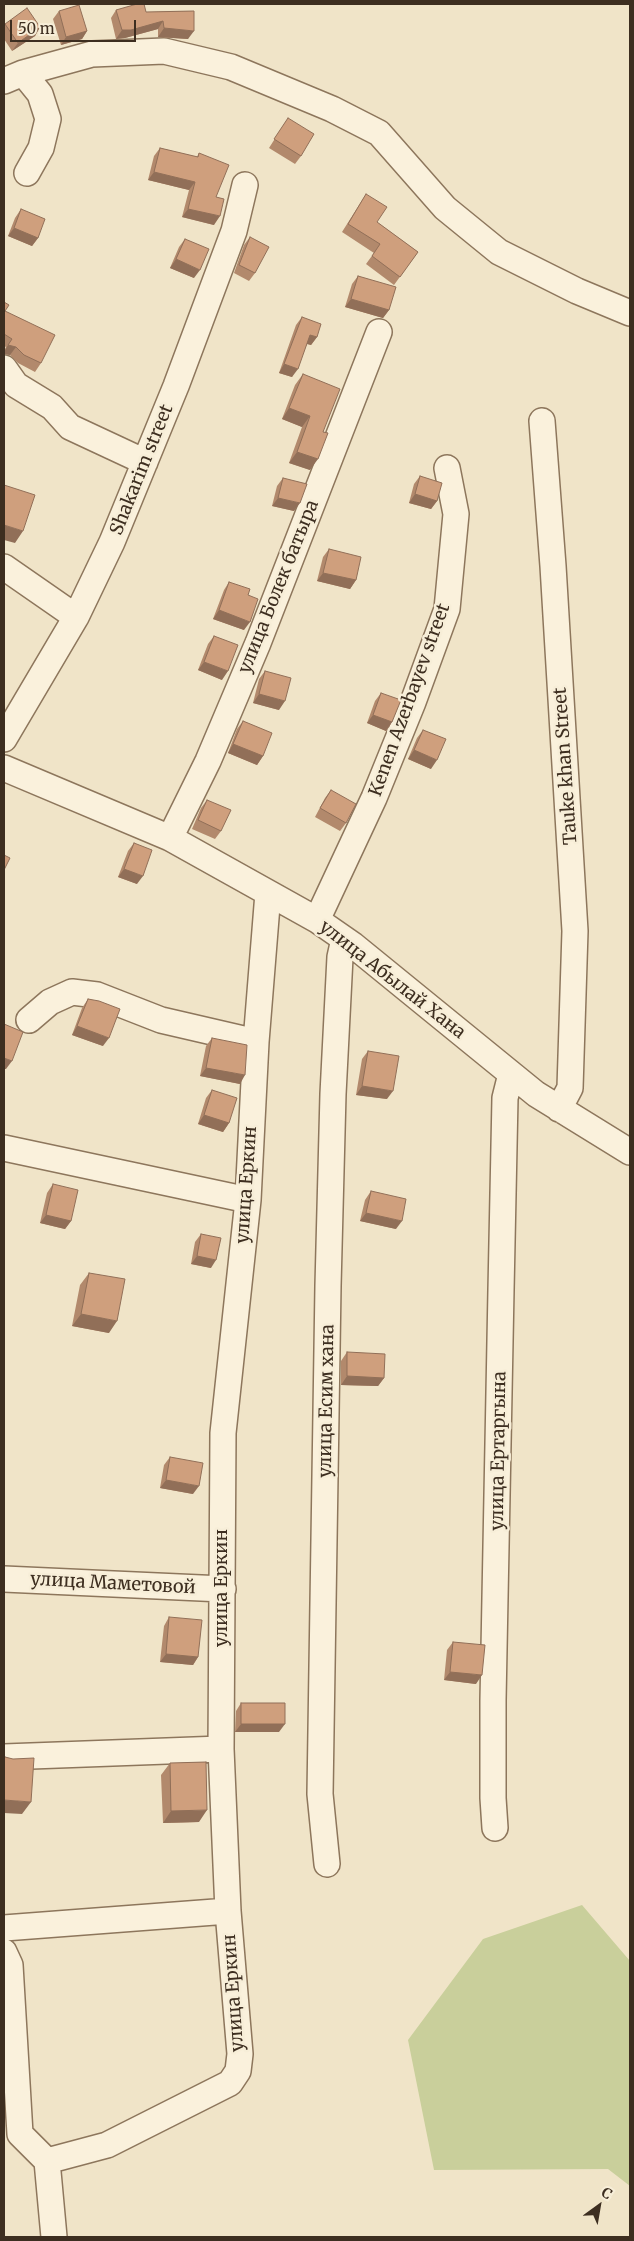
<!DOCTYPE html>
<meta charset="utf-8">
<style>
body{margin:0}
#map{position:relative;width:634px;height:2241px;overflow:hidden;background:#f0e4c8;font-family:Merriweather,serif}
canvas{display:block}
.frame{position:absolute;inset:0;border:5px solid #3d2e20;pointer-events:none}
.north{position:absolute;left:574px;top:2181px;width:50px;height:50px;-webkit-text-stroke:4px #f7eed8;paint-order:stroke;rotate:32deg;font-size:14px;font-weight:700;line-height:20px;text-align:center;color:#3d2e20}
.north::after{content:'';display:block;margin:auto;width:18px;height:22px;background:#3d2e20;clip-path:polygon(50% 0,100% 100%,50% 72%,0 100%)}
.scale{position:absolute;left:10px;top:20px;width:126px;height:22px;box-sizing:border-box;border:2px solid #3d2e20;border-top:0;padding-left:6px;font-size:15px;line-height:18px;white-space:nowrap;color:#3d2e20;-webkit-text-stroke:4px #f7eed8;paint-order:stroke}
</style>
<div id="map">
<canvas width="634" height="2241"></canvas>
<div class="frame"></div>
<div class="north">С</div>
<div class="scale">50 m</div>
</div>
<script>
const g = document.querySelector('canvas').getContext('2d');
g.lineJoin = 'round';
function fill(path, color) { g.fillStyle = color; g.fill(path, 'evenodd'); }
const shape = rows => new Path2D(rows.map(r => 'M' + r).join(''));
function stroke(path, color, width, dash) { g.strokeStyle = color; g.lineWidth = width; g.lineCap = dash ? 'butt' : 'round'; g.setLineDash(dash || []); g.stroke(path); }
function write(font, color, halo, rows, align = 'center') {
  g.font = font + ' Merriweather,serif'; g.lineWidth = 5; g.setLineDash([]); g.textBaseline = 'middle'; g.strokeStyle = halo; g.fillStyle = color; for (const [text, x, y, turn = 0] of rows) {
    g.save(); g.translate(x, y); g.rotate((+turn || 0) * Math.PI / 180); g.textAlign = isNaN(turn) ? turn : align; if (halo) g.strokeText(text, 0, 0); g.fillText(text, 0, 0); g.restore();
  }
}
const green = shape([
 [582,1905,630,1961,630,2186,608,2169,434,2170,408,2040,483,1939]
]);
const minor = shape([
 [23,73,40,94,48,119,41,148,27,173],
 [4,81,23,73,92,54,164,51,231,67,332,109,379,133,445,208,499,252,577,291,630,313],
 [4,368,16,385,52,407,70,427,145,462],
 [542,421,553,566,575,931,570,1088,559,1109],
 [4,567,76,617],
 [4,739,76,617,112,542,176,386,234,231,245,185],
 [4,768,170,838,317,920,353,945,536,1094,630,1152],
 [170,838,208,761,258,643,379,332],
 [317,920,374,798,413,702,447,609,456,514,447,468],
 [29,1020,50,1002,72,992,97,995,161,1020,256,1042],
 [4,1148,248,1200],
 [4,1579,223,1589],
 [4,1757,221,1749],
 [495,1828,493,1798,493,1700,501,1290,505,1098,511,1074],
 [327,1864,320,1794,328,1286,333,1094,340,957,344,939],
 [4,1928,228,1911],
 [4,1952,10,1965,20,2134,47,2161,54,2237],
 [47,2161,107,2145,230,2083,238,2071,240,2054,228,1911,221,1749,223,1433,248,1200,256,1042,268,893]
]);
const wall = shape([
 [116,10,146,12,194,11,188,39,158,37,158,29,125,38,116,39,111,18],
 [59,11,87,31,82,39,61,45,53,19],
 [5,24,40,27,35,36,12,51,4,39,4,25],
 [288,118,301,156,295,164,269,148],
 [160,148,197,157,199,153,216,197,214,225,182,217,189,190,148,180,154,156],
 [366,194,377,222,418,252,394,285,366,264,374,253,342,232],
 [21,209,38,238,32,246,8,236,15,218],
 [250,237,255,273,249,281,234,273,244,245],
 [185,239,194,278,170,268,179,247],
 [358,276,389,310,383,318,345,307,352,284],
 [4,302,5,311,41,363,35,372,18,363,10,355,4,354,4,351,6,347,4,346],
 [302,317,317,337,311,345,307,344,292,377,279,373,296,325],
 [303,374,323,432,310,470,289,463,302,427,282,419,295,385],
 [420,476,437,501,431,509,409,503,414,484],
 [283,478,294,511,272,506,277,486],
 [329,549,356,580,350,589,317,581,323,557],
 [229,582,248,595,244,630,213,619,224,590],
 [214,636,222,680,198,670,208,644],
 [265,671,279,710,253,703,259,679],
 [381,693,392,722,386,731,367,723,375,701],
 [243,721,263,756,257,765,228,753,237,729],
 [423,730,431,769,408,759,417,738],
 [331,790,346,823,340,831,315,817,325,798],
 [207,800,221,831,215,839,192,829,201,808],
 [134,843,137,884,118,877,128,851],
 [88,999,103,1046,72,1035,82,1008],
 [212,1038,240,1084,200,1076,206,1046],
 [368,1051,387,1099,356,1095,362,1059],
 [212,1090,229,1123,223,1132,198,1124,206,1098],
 [53,1184,71,1221,65,1229,40,1223,47,1193],
 [371,1191,396,1229,360,1221,365,1200],
 [201,1234,211,1268,191,1264,195,1242],
 [89,1273,109,1333,72,1326,80,1285],
 [347,1352,384,1378,378,1386,341,1385,341,1361],
 [170,1457,193,1494,160,1488,164,1465],
 [169,1617,198,1657,193,1665,160,1662,164,1626],
 [453,1642,476,1684,444,1680,447,1650],
 [241,1703,279,1732,235,1732,236,1711],
 [170,1763,199,1822,163,1823,161,1775]
]);
const shadedWall = shape([
 [163,21,158,29,125,38,116,39,122,30],
 [40,27,35,36,12,51,18,43],
 [164,28,194,31,188,39,158,37],
 [87,31,82,39,61,45,66,37],
 [154,172,195,182,189,190,148,180],
 [188,209,220,216,214,225,182,217],
 [14,228,38,238,32,246,8,236],
 [176,259,200,270,194,278,170,268],
 [351,299,389,310,383,318,345,307],
 [310,335,317,337,311,345,304,343],
 [8,345,16,347,10,355,4,354,4,352],
 [284,364,298,369,292,377,279,373],
 [289,408,310,416,302,427,282,419],
 [297,452,318,459,310,470,289,463],
 [415,494,437,501,431,509,409,503],
 [278,498,300,503,294,511,272,506],
 [4,525,23,531,15,543,4,540],
 [323,573,356,580,350,589,317,581],
 [219,610,250,622,244,630,213,619],
 [204,662,228,671,222,680,198,670],
 [259,694,285,701,279,710,253,703],
 [373,715,392,722,386,731,367,723],
 [233,744,263,756,257,765,228,753],
 [414,750,437,760,431,769,408,759],
 [124,869,143,876,137,884,118,877],
 [77,1026,109,1038,103,1046,72,1035],
 [4,1058,12,1061,6,1069,4,1069],
 [206,1068,245,1075,240,1084,200,1076],
 [362,1086,393,1091,387,1099,356,1095],
 [204,1115,229,1123,223,1132,198,1124],
 [366,1213,402,1221,396,1229,360,1221],
 [46,1215,71,1221,65,1229,40,1223],
 [197,1256,216,1260,211,1268,191,1264],
 [81,1314,117,1321,109,1333,72,1326],
 [347,1376,384,1378,378,1386,341,1385],
 [166,1480,199,1486,193,1494,160,1488],
 [166,1654,198,1657,193,1665,160,1662],
 [450,1672,482,1675,476,1684,444,1680],
 [241,1724,285,1724,279,1732,235,1732],
 [4,1800,31,1802,22,1814,4,1813],
 [207,1810,199,1822,163,1823,171,1811]
]);
const building = shape([
 [137,4,144,4,146,12,194,11,194,31,164,28,163,21,131,30,122,30,116,10,137,4],
 [79,5,87,31,66,37,59,11,79,5],
 [27,8,40,27,18,43,5,24,27,8],
 [288,118,314,134,301,156,274,139,288,118],
 [160,148,198,157,199,153,229,165,216,197,224,199,220,216,188,209,195,182,154,172,160,148],
 [366,194,387,207,377,222,418,252,400,277,372,256,380,244,348,224,366,194],
 [21,209,45,219,38,238,14,228,21,209],
 [250,237,269,247,255,273,239,265,250,237],
 [185,239,209,249,200,270,176,259,185,239],
 [358,276,396,287,389,310,351,299,358,276],
 [4,302,9,305,5,311,55,335,41,363,24,355,16,347,8,345,12,339,4,334,4,302],
 [302,317,321,324,317,337,310,335,298,369,284,364,302,317],
 [303,374,340,389,323,432,328,433,318,459,297,452,310,416,289,408,303,374],
 [420,476,442,483,437,501,415,494,420,476],
 [283,478,307,484,300,503,278,498,283,478],
 [4,485,35,495,23,531,4,525,4,485],
 [329,549,361,557,356,580,323,573,329,549],
 [229,582,250,589,248,595,258,599,250,622,219,610,229,582],
 [214,636,238,645,228,671,204,662,214,636],
 [265,671,291,678,285,701,259,694,265,671],
 [381,693,401,700,392,722,373,715,381,693],
 [243,721,272,733,263,756,233,744,243,721],
 [423,730,446,739,437,760,414,750,423,730],
 [331,790,356,804,346,823,320,808,331,790],
 [207,800,231,810,221,831,198,820,207,800],
 [134,843,152,850,143,876,124,869,134,843],
 [4,855,10,858,4,870,4,855],
 [88,999,99,1001,120,1009,109,1038,77,1026,88,999],
 [4,1024,23,1032,12,1061,4,1058,4,1024],
 [212,1038,247,1045,245,1075,206,1068,212,1038],
 [368,1051,399,1056,393,1091,362,1086,368,1051],
 [212,1090,237,1098,229,1123,204,1115,212,1090],
 [53,1184,78,1190,71,1221,46,1215,53,1184],
 [371,1191,406,1199,402,1221,366,1213,371,1191],
 [201,1234,221,1238,216,1260,197,1256,201,1234],
 [89,1273,125,1279,117,1321,81,1314,89,1273],
 [347,1352,385,1354,384,1378,347,1376,347,1352],
 [170,1457,203,1463,199,1486,166,1480,170,1457],
 [169,1617,202,1620,198,1657,166,1654,169,1617],
 [453,1642,485,1645,482,1675,450,1672,453,1642],
 [241,1703,285,1703,285,1724,241,1724,241,1703],
 [4,1755,5,1757,13,1759,34,1758,31,1802,4,1800,4,1755],
 [206,1762,207,1810,171,1811,170,1763,206,1762]
]);
const streetNames = [
 ["Shakarim street",142,470,-68],
 ["улица Болек батыра",279,587,-68],
 ["Kenen Azerbayev street",410,700,-70],
 ["Tauke khan Street",566,766,-94],
 ["улица Абылай Хана",392,980,38],
 ["улица Еркин",247,1185,-86],
 ["улица Есим хана",327,1401,-89],
 ["улица Ертаргына",499,1451,-89],
 ["улица Маметовой",113,1584,3],
 ["улица Еркин",222,1588,-90],
 ["улица Еркин",234,1993,-94]
];
fill(green, '#c9cf9b');
stroke(minor, '#8d765c', 28);
stroke(minor, '#faf1dc', 25);
fill(wall, '#b2896c');
fill(shadedWall, '#916f58');
fill(building, '#cf9f7d');
stroke(building, '#916f58', 1);
write('18px', '#3d2e20', '#f7eed8', streetNames);
</script>
